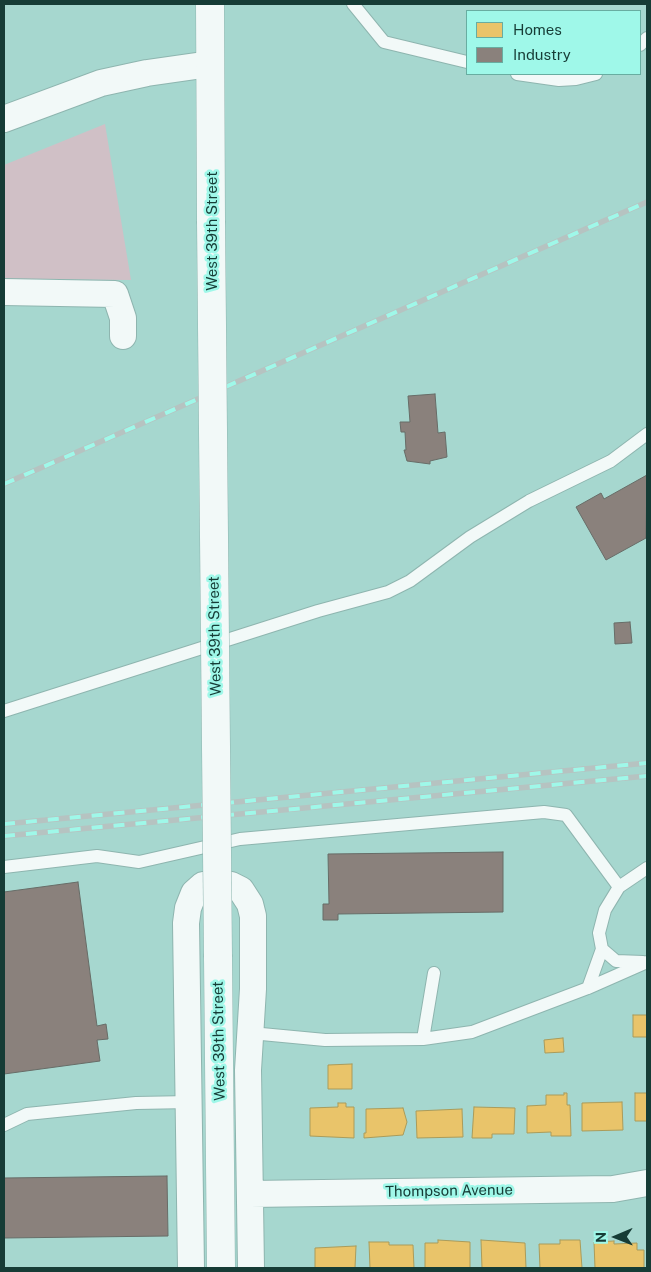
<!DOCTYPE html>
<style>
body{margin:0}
#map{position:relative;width:651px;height:1272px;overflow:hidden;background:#a6d7cf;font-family:"Public Sans",sans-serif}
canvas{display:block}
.frame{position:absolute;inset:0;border:5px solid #163c36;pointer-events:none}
.legend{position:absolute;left:466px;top:10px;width:175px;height:65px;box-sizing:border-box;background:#9ff8e9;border:1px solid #68ada1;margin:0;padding:6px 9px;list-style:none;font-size:15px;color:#163c36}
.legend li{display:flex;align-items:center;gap:10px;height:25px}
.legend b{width:25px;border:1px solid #68ada1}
.north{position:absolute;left:591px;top:1212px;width:50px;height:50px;-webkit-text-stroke:4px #9ff8e9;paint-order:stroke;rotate:269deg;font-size:14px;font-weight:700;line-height:20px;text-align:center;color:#163c36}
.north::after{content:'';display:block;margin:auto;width:18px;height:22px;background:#163c36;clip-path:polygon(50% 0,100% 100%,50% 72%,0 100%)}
</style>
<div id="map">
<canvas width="651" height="1272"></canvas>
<div class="frame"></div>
<ul class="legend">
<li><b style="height:14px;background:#e9c46a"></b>Homes</li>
<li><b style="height:14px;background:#8a817c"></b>Industry</li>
</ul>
<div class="north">N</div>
</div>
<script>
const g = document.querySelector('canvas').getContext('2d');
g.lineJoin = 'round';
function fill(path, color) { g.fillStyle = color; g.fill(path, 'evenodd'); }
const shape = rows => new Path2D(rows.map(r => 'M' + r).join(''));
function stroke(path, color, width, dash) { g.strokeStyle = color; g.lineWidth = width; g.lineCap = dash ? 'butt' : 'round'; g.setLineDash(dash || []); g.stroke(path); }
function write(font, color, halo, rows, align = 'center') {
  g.font = font + ' "Public Sans",sans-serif'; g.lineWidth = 5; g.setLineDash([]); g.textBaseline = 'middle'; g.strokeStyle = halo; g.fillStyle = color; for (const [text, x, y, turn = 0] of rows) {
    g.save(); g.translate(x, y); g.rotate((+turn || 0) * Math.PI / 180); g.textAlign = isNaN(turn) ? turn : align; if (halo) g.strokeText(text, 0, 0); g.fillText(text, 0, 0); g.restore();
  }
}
const green = shape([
 [105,124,131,280,4,279,4,165]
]);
const homes = shape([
 [633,1015,647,1015,647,1037,633,1037,633,1015],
 [563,1038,564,1052,545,1053,544,1040,563,1038],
 [352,1064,352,1089,328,1089,328,1065,352,1064],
 [564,1093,567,1093,567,1105,570,1105,571,1136,551,1136,551,1132,527,1133,527,1106,546,1105,546,1095,564,1095,564,1093],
 [635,1093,647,1093,647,1121,635,1121,635,1093],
 [622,1102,623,1130,582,1131,582,1103,622,1102],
 [338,1103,346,1103,346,1107,354,1107,354,1138,310,1136,310,1108,338,1107,338,1103],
 [474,1107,515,1108,514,1134,492,1134,492,1138,472,1138,474,1107],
 [403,1108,407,1122,403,1135,364,1138,364,1133,366,1133,366,1109,403,1108],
 [462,1109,463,1137,417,1138,416,1111,462,1109],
 [438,1240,470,1242,470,1268,425,1268,425,1243,438,1243,438,1240],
 [481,1240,525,1243,526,1268,482,1268,481,1240],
 [560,1240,580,1240,582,1268,540,1268,539,1244,560,1244,560,1240],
 [614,1241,614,1244,637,1243,637,1250,644,1250,644,1268,595,1268,594,1242,614,1241],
 [369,1242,389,1242,389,1245,413,1245,414,1268,370,1268,369,1242],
 [356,1246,355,1268,315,1268,315,1248,356,1246]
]);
const industry = shape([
 [435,394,438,433,445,432,447,457,430,461,430,464,407,461,404,450,406,450,405,432,401,432,400,422,410,422,408,396,435,394],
 [647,475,646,538,606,560,576,507,601,493,604,499,647,475],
 [630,622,632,643,615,644,614,623,630,622],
 [503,852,503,912,338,914,338,920,323,920,323,904,329,904,328,854,503,852],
 [78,882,97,1026,106,1024,108,1039,97,1040,100,1061,4,1074,4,892,78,882],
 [167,1176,168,1236,4,1238,4,1178,167,1176]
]);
const service = shape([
 [353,4,384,42,467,62],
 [640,45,647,38],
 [517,74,559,80,576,79,596,74],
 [4,711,318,611,388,592,410,581,470,537,529,501,611,461,647,434],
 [4,867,97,856,139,862,240,839,544,812,566,815,619,887],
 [602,949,616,961,643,962],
 [588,988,602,949,599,933,605,910,619,887,647,868],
 [251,1033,325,1040,423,1039,434,973],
 [423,1039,472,1032,588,988,647,962],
 [4,1125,27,1114,136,1103,190,1102]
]);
const minor = shape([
 [4,119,101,83,147,73,210,64],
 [4,292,115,294,123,318,123,336],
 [250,1194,613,1189,647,1183],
 [191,1268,186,923,188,908,194,893,203,885,220,884,231,885,241,890,250,904,253,916,253,989,248,1070,251,1268]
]);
const tertiary = shape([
 [210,4,211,221],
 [218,957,221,1268]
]);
const rail = shape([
 [4,484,647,202],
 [4,824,647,763],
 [4,836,647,776]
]);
const tertiaryBridge = shape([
 [211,221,218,957]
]);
const streetNames = [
 ["West 39th Street",212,231,-90],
 ["West 39th Street",215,636,-91],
 ["West 39th Street",219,1041,-91],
 ["Thompson Avenue",449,1191,-1]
];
fill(green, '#d0c0c6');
fill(homes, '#e9c46a');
stroke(homes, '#aa9b5a', 1);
fill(industry, '#8a817c');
stroke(industry, '#676c67', 1);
stroke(service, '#8eb5af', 14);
stroke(minor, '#8eb5af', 28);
stroke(tertiary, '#8eb5af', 29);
stroke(service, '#f2f9f8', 12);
stroke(minor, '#f2f9f8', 26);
stroke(tertiary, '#f2f9f8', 28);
stroke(rail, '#b6c3c1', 5.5);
stroke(rail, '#9ff8e9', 4, [11]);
stroke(tertiaryBridge, '#8eb5af', 29, []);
stroke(tertiaryBridge, '#f2f9f8', 28);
write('15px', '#163c36', '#9ff8e9', streetNames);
</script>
